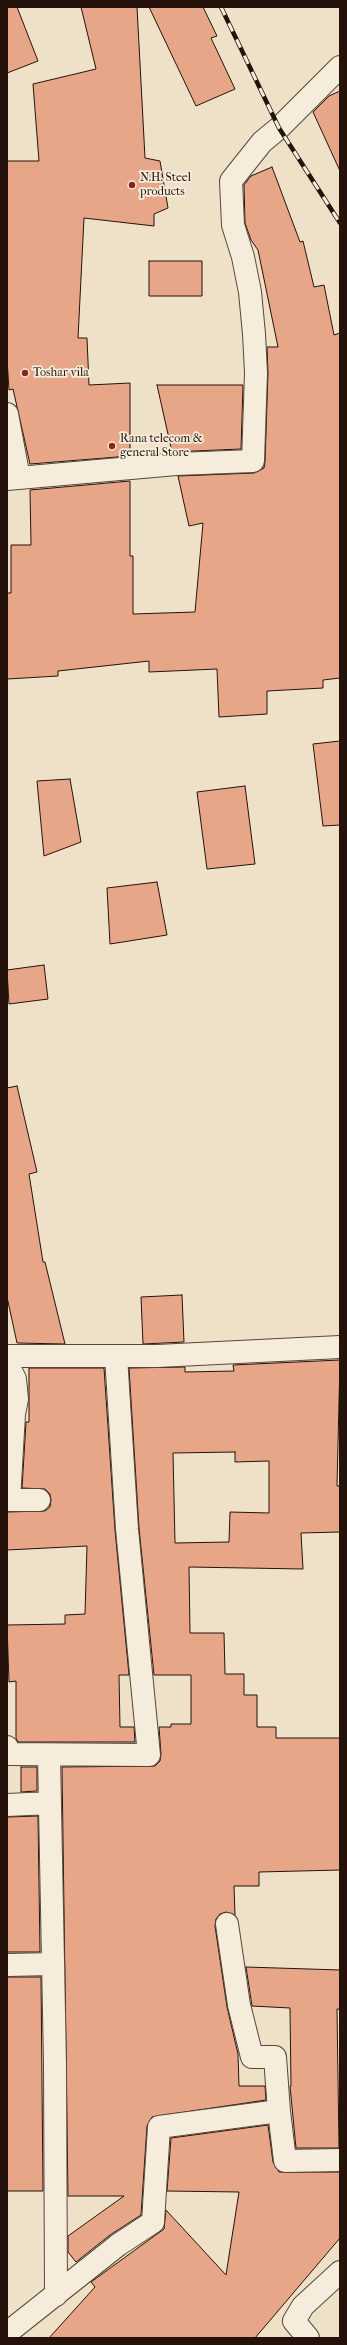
<!DOCTYPE html>
<style>
body{margin:0}
#map{position:relative;width:347px;height:2345px;overflow:hidden;background:#efe1c8;font-family:"IM FELL French Canon",serif}
canvas{display:block}
.frame{position:absolute;inset:0;border:8px solid #25120a;pointer-events:none}
</style>
<div id="map">
<canvas width="347" height="2345"></canvas>
<div class="frame"></div>
</div>
<script>
const g = document.querySelector('canvas').getContext('2d');
g.lineJoin = 'round';
function fill(path, color) { g.fillStyle = color; g.fill(path, 'evenodd'); }
const shape = rows => new Path2D(rows.map(r => 'M' + r).join(''));
function stroke(path, color, width, dash) { g.strokeStyle = color; g.lineWidth = width; g.lineCap = dash ? 'butt' : 'round'; g.setLineDash(dash || []); g.stroke(path); }
function write(font, color, halo, rows, align = 'center') {
  g.font = font + ' "IM FELL French Canon",serif'; g.lineWidth = 3.5; g.setLineDash([]); g.textBaseline = 'middle'; g.strokeStyle = halo; g.fillStyle = color; for (const [text, x, y, turn = 0] of rows) {
    g.save(); g.translate(x, y); g.rotate((+turn || 0) * Math.PI / 180); g.textAlign = isNaN(turn) ? turn : align; if (halo) g.strokeText(text, 0, 0); g.fillText(text, 0, 0); g.restore();
  }
}
const building = shape([
 [7,7,17,7,38,61,7,73,7,7],
 [81,7,137,7,145,158,160,161,168,208,154,214,154,226,84,218,78,338,87,338,89,385,130,383,130,456,30,464,13,389,9,390,7,359,7,161,39,161,33,84,96,69,81,7],
 [149,7,203,7,217,36,211,38,235,89,196,106,149,7],
 [340,91,340,171,313,112,329,96,340,91],
 [272,167,300,242,303,241,314,287,324,285,334,335,340,333,340,678,323,680,323,688,267,691,267,714,219,717,217,669,149,672,149,661,58,671,58,676,7,679,7,593,11,593,11,545,31,545,30,490,130,481,130,556,133,556,133,614,195,612,203,523,189,526,178,476,254,473,264,468,265,462,268,373,267,347,278,347,258,250,251,240,245,223,244,185,251,176,272,167],
 [149,261,202,261,202,296,149,296,149,261],
 [157,385,243,385,241,449,172,452,157,385],
 [340,741,340,825,323,826,313,744,340,741],
 [70,779,81,842,44,856,37,781,70,779],
 [245,786,255,864,207,869,197,792,245,786],
 [157,882,167,935,110,944,107,888,157,882],
 [44,965,48,999,9,1004,7,970,44,965],
 [17,1086,37,1172,29,1174,43,1262,45,1262,65,1344,17,1343,7,1297,7,1088,17,1086],
 [182,1295,184,1342,143,1344,141,1297,182,1295],
 [340,1360,337,1486,340,1486,340,1532,301,1533,303,1569,189,1567,190,1633,224,1633,225,1674,244,1674,244,1695,257,1695,257,1727,276,1727,276,1738,340,1738,340,1870,259,1872,259,1886,234,1886,235,1915,226,1912,220,1914,216,1919,215,1926,227,2007,238,2054,239,2086,265,2086,266,2100,152,2117,147,2126,141,2215,110,2235,76,2262,68,2252,68,2236,124,2196,68,2196,62,1767,155,1766,160,1761,161,1754,159,1727,171,1727,171,1724,191,1724,191,1675,154,1675,139,1528,129,1368,185,1367,185,1372,234,1371,233,1365,340,1360],
 [235,1452,235,1462,269,1461,269,1513,230,1512,229,1542,175,1543,173,1453,235,1452],
 [29,1368,104,1368,115,1530,129,1675,119,1675,120,1727,134,1727,135,1742,18,1742,16,1738,16,1681,9,1682,7,1625,65,1624,65,1615,85,1614,87,1546,7,1550,7,1512,45,1511,50,1507,51,1500,50,1494,45,1489,22,1488,26,1422,29,1422,29,1368],
 [21,1767,37,1767,37,1791,21,1792,21,1767],
 [38,1816,40,1952,7,1952,7,1817,38,1816],
 [246,1967,340,1970,340,2009,337,2009,339,2148,296,2148,290,2086,291,2086,290,2008,252,2006,246,1967],
 [7,1977,41,1977,43,2191,7,2191,7,1977],
 [268,2125,273,2162,279,2172,340,2172,340,2238,255,2338,49,2338,95,2287,91,2282,164,2229,166,2210,226,2275,239,2192,167,2191,171,2138,268,2125]
]);
const street = shape([
 [7,414,19,478],
 [7,479,176,464,253,461,256,373,254,334,250,292,243,257,233,225,231,181,262,142,279,128,340,67],
 [7,1356,157,1356,340,1347],
 [7,1363,15,1379,17,1399,14,1414,9,1500],
 [7,1500,39,1500],
 [7,1747,8,1754,149,1755,127,1529,116,1356],
 [49,1755,55,2064,56,2295],
 [7,1805,50,1803],
 [227,1924,239,2005,252,2057,275,2057,279,2111],
 [7,1965,53,1964],
 [7,2333,118,2245,153,2222,159,2127,279,2111,285,2161,340,2160],
 [308,2338,294,2321,303,2306,340,2272]
]);
const rail = shape([
 [221,7,279,128,340,223]
]);
const markers = [
 [132,185,4,"#8f2418"],
 [25,373,4,"#8f2418"],
 [112,446,4,"#8f2418"]
];
const poiNames = [
 ["N.H. Steel",140,178],
 ["products",140,192],
 ["Toshar vila",33,373],
 ["Rana telecom &",120,439],
 ["general Store",120,453]
];
fill(building, '#e8a689');
stroke(building, '#25120a', 1);
stroke(street, '#58463a', 24);
stroke(street, '#f5ecdb', 22);
stroke(rail, '#25120a', 4.5);
stroke(rail, '#f5ecdb', 3, [9]);
for (const [x, y, r, color] of markers) { const dot = new Path2D(); dot.arc(x, y, r, 0, 2 * Math.PI); g.fillStyle = color; g.fill(dot); stroke(dot, '#f5ecdb', 1.5); }
write('12px', '#25120a', '#f5ecdb', poiNames, 'left');
</script>
